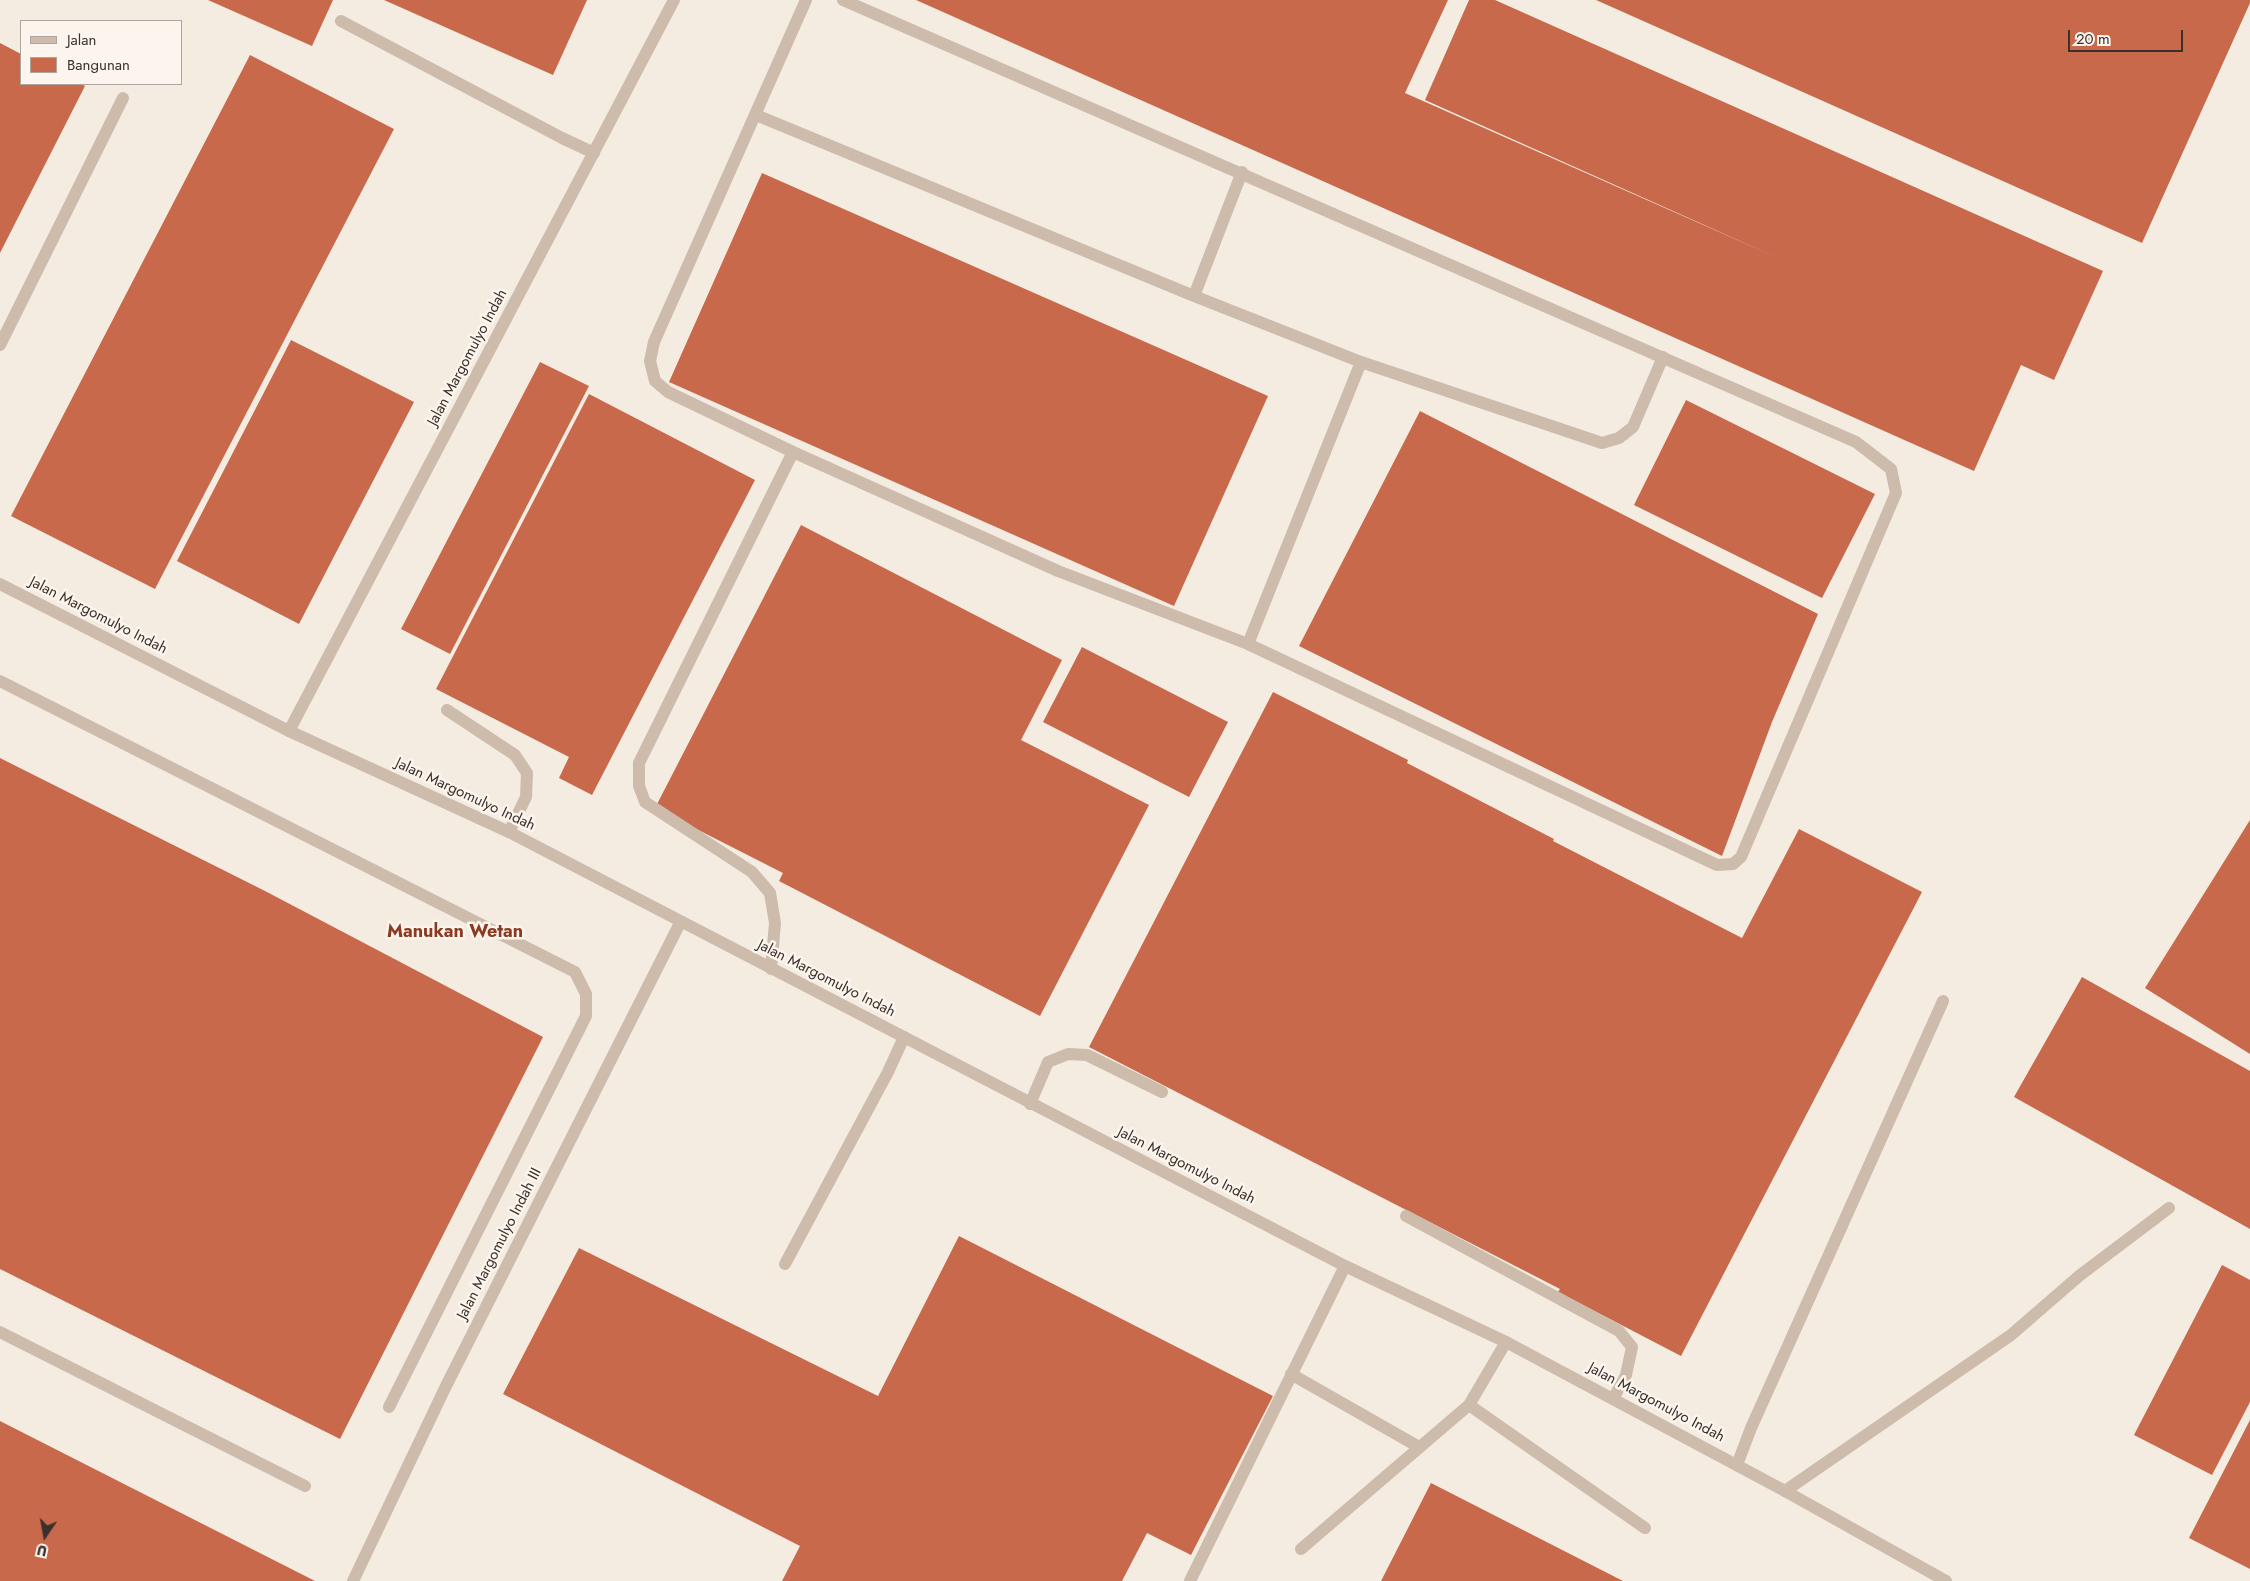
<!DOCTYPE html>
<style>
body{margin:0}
#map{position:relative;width:2250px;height:1581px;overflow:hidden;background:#f4ebe1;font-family:Jost,sans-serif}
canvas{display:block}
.legend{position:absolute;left:20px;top:20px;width:162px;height:65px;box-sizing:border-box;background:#fbf5ee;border:1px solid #aea6a0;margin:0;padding:6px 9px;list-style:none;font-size:15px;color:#3b302b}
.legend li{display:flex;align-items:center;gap:10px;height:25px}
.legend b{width:25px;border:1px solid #aea6a0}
.north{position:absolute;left:20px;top:1511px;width:50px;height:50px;-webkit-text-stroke:4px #fbf5ee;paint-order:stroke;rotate:192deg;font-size:14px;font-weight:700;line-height:20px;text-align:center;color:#3b302b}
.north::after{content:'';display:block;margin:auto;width:18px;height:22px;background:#3b302b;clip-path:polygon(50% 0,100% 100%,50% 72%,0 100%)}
.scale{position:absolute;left:2068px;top:30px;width:115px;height:22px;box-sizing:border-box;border:2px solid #3b302b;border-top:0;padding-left:6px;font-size:15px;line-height:18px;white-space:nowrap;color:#3b302b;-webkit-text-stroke:4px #fbf5ee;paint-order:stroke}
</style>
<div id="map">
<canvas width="2250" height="1581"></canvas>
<ul class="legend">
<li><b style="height:6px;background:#cdbbac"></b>Jalan</li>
<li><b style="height:14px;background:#c8694b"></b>Bangunan</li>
</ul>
<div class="north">U</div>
<div class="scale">20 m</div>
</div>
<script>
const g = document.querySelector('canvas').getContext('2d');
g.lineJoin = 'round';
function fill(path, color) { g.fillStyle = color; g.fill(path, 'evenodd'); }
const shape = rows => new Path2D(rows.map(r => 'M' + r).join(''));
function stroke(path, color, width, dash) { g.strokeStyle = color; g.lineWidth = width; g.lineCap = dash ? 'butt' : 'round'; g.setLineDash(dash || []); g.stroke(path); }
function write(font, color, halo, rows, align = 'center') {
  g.font = font + ' Jost,sans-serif'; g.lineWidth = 5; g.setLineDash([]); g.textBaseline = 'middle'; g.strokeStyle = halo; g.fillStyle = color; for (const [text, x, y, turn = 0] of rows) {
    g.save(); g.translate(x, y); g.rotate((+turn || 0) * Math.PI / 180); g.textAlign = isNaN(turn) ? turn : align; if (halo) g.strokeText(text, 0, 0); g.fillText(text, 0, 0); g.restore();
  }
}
const building = shape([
 [208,0,333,0,312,46],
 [384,0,587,0,553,75],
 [916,0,1448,0,1405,93,1778,258,1425,100,1469,0,1495,0,2103,271,2054,380,2021,365,1974,471],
 [1596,0,2250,0,2250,3,2142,243],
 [0,43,21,54,21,84,81,84,85,86,0,253],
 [250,55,394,129,155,589,11,516],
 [762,173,1268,396,1174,606,669,382],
 [291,340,414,402,299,624,177,561],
 [540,362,589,386,450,654,401,629],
 [589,394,755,480,592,795,559,778,569,757,436,689],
 [1686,400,1875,494,1822,598,1634,505],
 [1420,411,1818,614,1772,722,1722,856,1299,646],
 [801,525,1062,660,1021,740,1149,805,1040,1016,779,881,783,873,655,808],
 [1082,647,1228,722,1189,797,1043,722],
 [1273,692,1408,760,1407,763,1554,839,1553,841,1742,938,1799,829,1922,892,1681,1356,1558,1292,1560,1289,1089,1047],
 [0,758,265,891,543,1037,340,1439,0,1269],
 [2250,820,2250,1054,2145,988],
 [2082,977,2250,1071,2250,1229,2014,1097],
 [959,1236,1273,1396,1191,1555,1147,1533,1122,1581,782,1581,800,1546,503,1394,579,1248,878,1396],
 [2222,1265,2250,1280,2250,1402,2212,1475,2134,1435],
 [2250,1420,2250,1569,2189,1538],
 [0,1421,315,1581,0,1581],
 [1431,1483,1623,1581,1381,1581]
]);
const lane = shape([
 [806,0,654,342,650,361,655,381,668,392,793,452,1058,571,1248,644,1717,865,1733,864,1741,857,1896,493,1891,469,1856,442,843,0],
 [341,21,562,138,594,153],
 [756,115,1194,296,1242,172],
 [1194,296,1361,362,1248,644],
 [0,345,123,98],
 [1361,362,1602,443,1619,438,1633,427,1663,357],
 [0,681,575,972,586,994,586,1016,389,1407],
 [447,710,515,755,527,773,526,797,509,832],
 [289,731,674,0],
 [771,969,775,923,770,893,752,872,645,802,639,786,639,763,793,452],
 [1030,1104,1048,1062,1068,1054,1087,1055,1162,1092],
 [1406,1216,1619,1331,1632,1347,1626,1375,1613,1399],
 [785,1264,888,1072,904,1037],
 [0,1332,305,1486],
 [1291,1374,1419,1447],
 [1469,1405,1645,1528],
 [1737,1465,1751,1428,1943,1001],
 [1785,1491,2011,1335,2079,1276,2169,1208],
 [1301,1549,1469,1405,1506,1342],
 [353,1581,446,1386,680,923],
 [1190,1581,1345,1266]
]);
const street = shape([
 [0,584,289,731,509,832,1345,1266,1506,1342,1785,1491,1946,1581]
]);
const streetNames = [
 ["Jalan Margomulyo Indah",468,358,-62],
 ["Jalan Margomulyo Indah",98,616,27],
 ["Jalan Margomulyo Indah",465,795,25],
 ["Jalan Margomulyo Indah",826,979,27],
 ["Jalan Margomulyo Indah",1186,1166,27],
 ["Jalan Margomulyo Indah III",500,1244,-63],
 ["Jalan Margomulyo Indah",1656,1403,28]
];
const quarterNames = [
 ["Manukan Wetan",455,933]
];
fill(building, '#c8694b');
stroke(lane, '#cdbbac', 12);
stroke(street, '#cdbbac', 12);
write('15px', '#3b302b', '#fbf5ee', streetNames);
write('bold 18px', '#8c3b22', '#fbf5ee', quarterNames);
</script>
